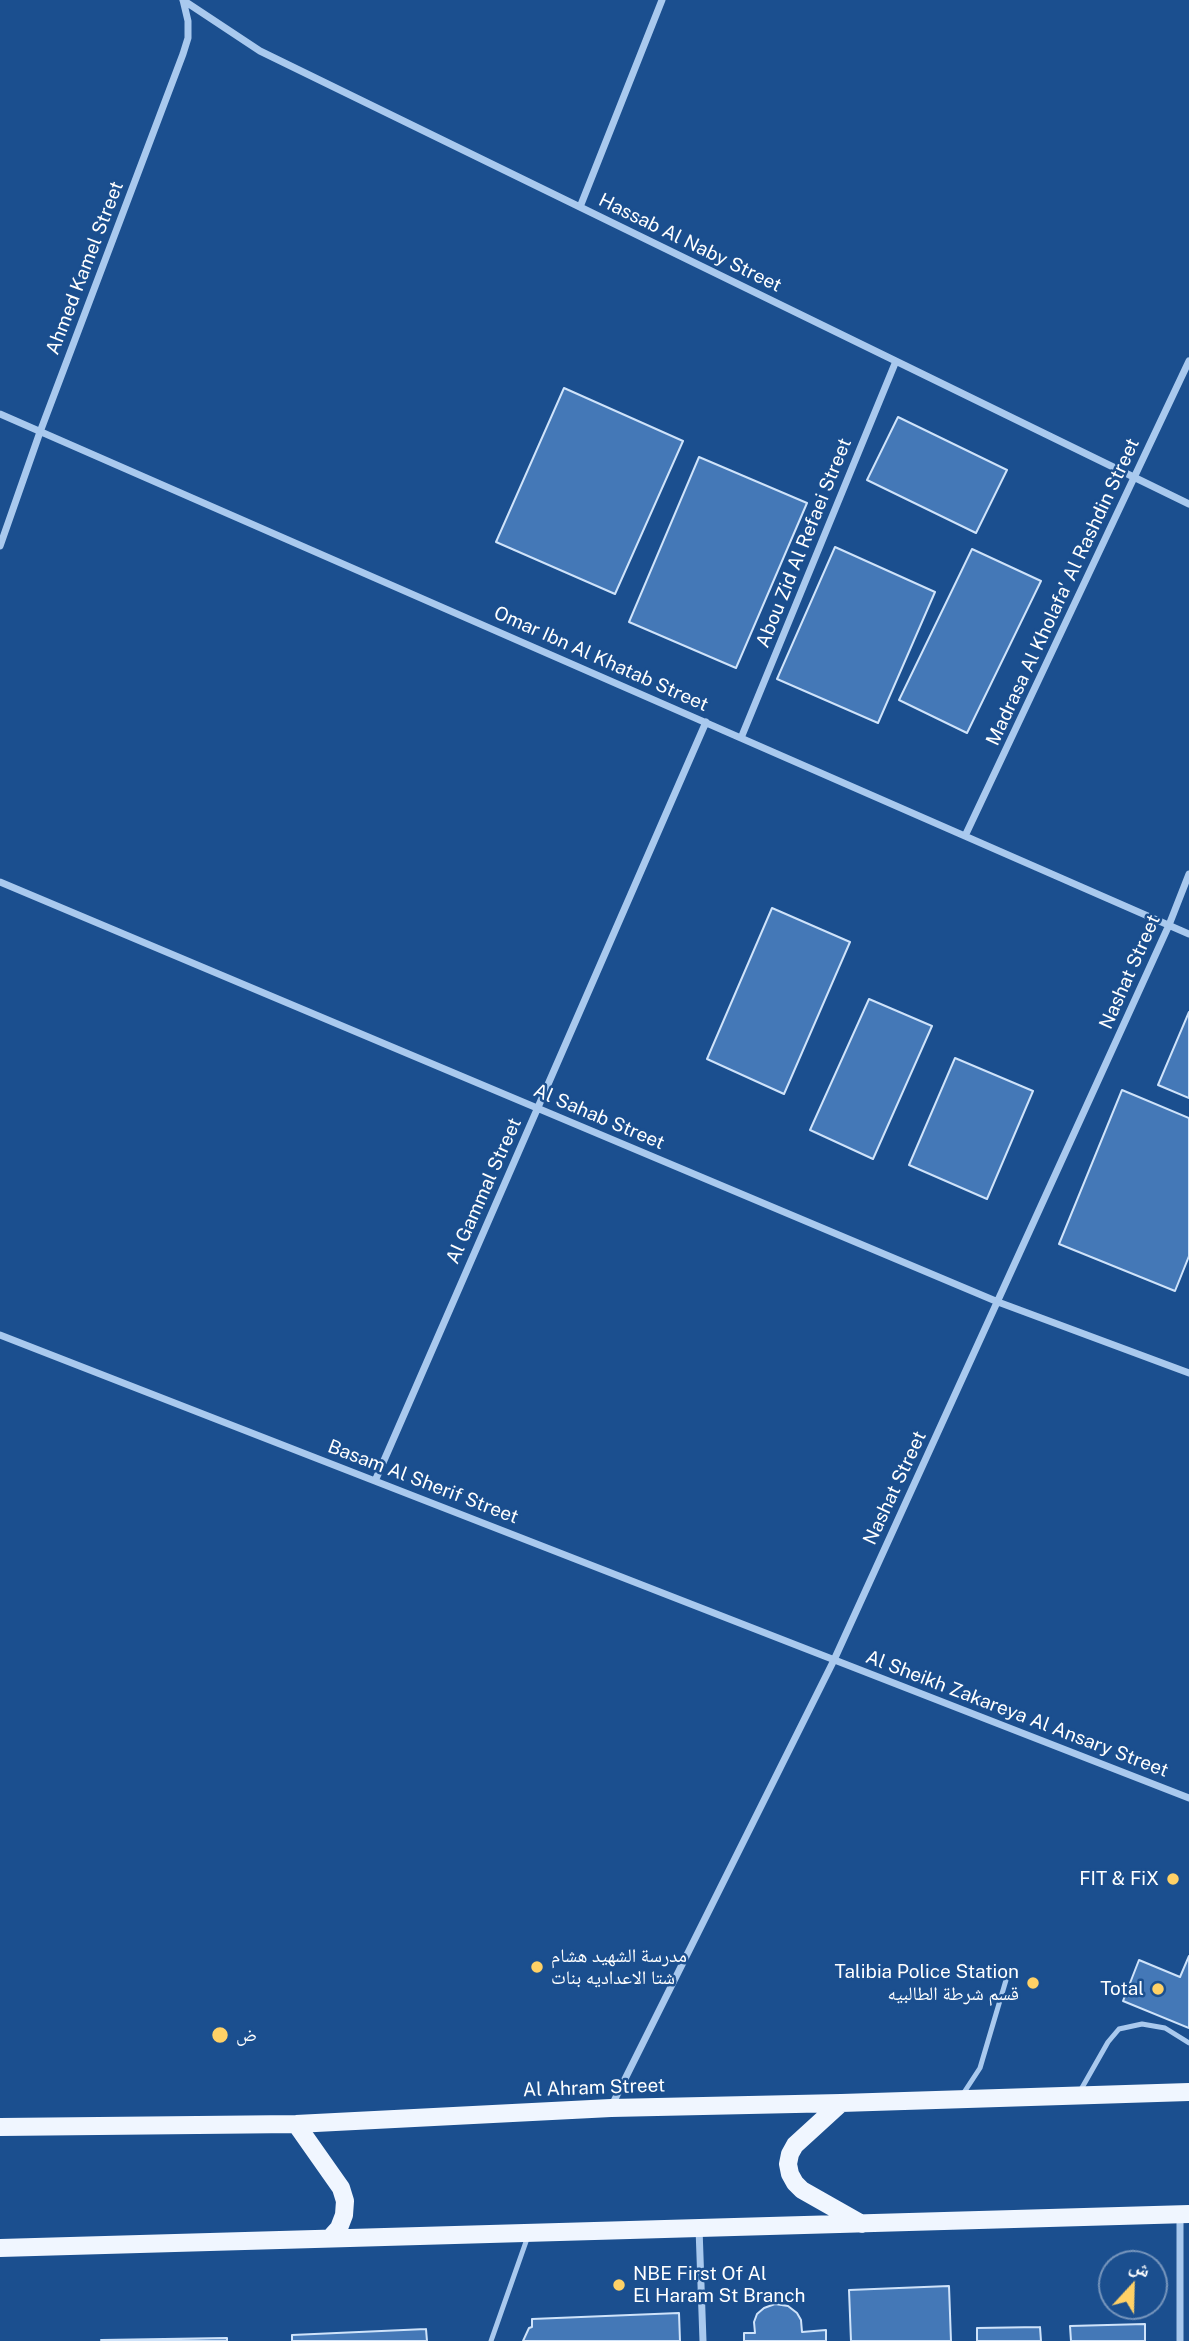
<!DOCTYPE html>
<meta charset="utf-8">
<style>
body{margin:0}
#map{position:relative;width:1189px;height:2341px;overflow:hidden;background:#1b4f8f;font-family:"Public Sans","Noto Naskh Arabic",sans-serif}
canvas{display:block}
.north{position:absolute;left:1098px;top:2250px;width:70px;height:70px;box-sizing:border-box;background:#1b4f8f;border:2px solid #7695bc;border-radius:50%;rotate:22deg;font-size:19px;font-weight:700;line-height:28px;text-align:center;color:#fff}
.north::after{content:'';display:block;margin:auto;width:24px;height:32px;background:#ffd166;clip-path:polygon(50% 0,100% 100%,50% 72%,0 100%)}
</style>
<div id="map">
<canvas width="1189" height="2341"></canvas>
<div class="north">ش</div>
</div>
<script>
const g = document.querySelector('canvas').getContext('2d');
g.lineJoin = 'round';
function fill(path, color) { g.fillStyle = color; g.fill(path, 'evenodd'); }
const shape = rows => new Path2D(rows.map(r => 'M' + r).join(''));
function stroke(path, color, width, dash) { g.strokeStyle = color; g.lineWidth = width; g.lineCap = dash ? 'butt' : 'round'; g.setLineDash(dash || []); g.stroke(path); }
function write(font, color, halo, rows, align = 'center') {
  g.font = font + ' "Public Sans","Noto Naskh Arabic",sans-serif'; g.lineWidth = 5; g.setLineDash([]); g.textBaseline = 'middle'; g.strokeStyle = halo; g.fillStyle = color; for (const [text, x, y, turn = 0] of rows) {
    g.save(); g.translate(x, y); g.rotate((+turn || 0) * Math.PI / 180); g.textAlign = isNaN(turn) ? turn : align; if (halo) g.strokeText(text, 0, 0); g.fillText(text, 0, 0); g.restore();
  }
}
const building = shape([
 [564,388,683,441,615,594,496,542,564,388],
 [898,417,1007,470,976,533,867,480,898,417],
 [699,457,807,503,736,668,629,622,699,457],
 [835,547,935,592,878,723,777,679,835,547],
 [972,549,1041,581,967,733,899,700,972,549],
 [772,908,850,942,784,1094,707,1059,772,908],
 [869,999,932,1026,873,1159,810,1130,869,999],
 [1189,1012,1189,1098,1158,1085,1189,1012],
 [955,1058,1033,1091,987,1199,909,1165,955,1058],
 [1122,1090,1189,1118,1189,1256,1175,1291,1059,1244,1122,1090],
 [1189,1956,1189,2028,1123,2001,1139,1960,1180,1977,1189,1956],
 [949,2286,951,2341,851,2341,849,2290,949,2286],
 [775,2304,788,2306,797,2313,801,2320,802,2332,826,2330,826,2341,744,2341,744,2333,755,2333,754,2322,757,2314,764,2308,775,2304],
 [679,2313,680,2341,523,2341,529,2328,532,2327,532,2319,679,2313],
 [1145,2324,1145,2341,1071,2341,1070,2326,1145,2324],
 [1040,2327,1041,2341,977,2341,977,2328,1040,2327],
 [426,2329,427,2341,292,2341,292,2335,426,2329],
 [227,2338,227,2341,101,2340,227,2338]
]);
const lane = shape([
 [1079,2093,1108,2042,1119,2029,1142,2024,1165,2028,1189,2043],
 [963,2094,980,2068,1009,1970],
 [491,2341,528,2236]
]);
const street = shape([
 [183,0,260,51,1189,504],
 [580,207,662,0],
 [0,414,1189,934],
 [0,546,40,432,183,54,188,38,188,21,183,0],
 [741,738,896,361],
 [965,836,1189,361],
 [0,882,998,1302,1189,1373],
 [0,1335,1189,1798],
 [375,1481,706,722],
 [611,2107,834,1660,1169,925,1189,874],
 [1180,2215,1180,2341],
 [699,2228,703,2341]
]);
const primary = shape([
 [841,2103,795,2145,790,2154,788,2164,790,2174,795,2183,802,2190,862,2224],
 [296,2124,341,2188,345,2201,344,2215,339,2228,330,2238],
 [0,2127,296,2124,611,2108,841,2103,1189,2092],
 [0,2248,1189,2214]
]);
const markers = [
 [1173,1879,7,"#ffd166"],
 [537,1967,7,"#ffd166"],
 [1033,1983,7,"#ffd166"],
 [1158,1989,7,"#ffd166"],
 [220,2035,9,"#ffd166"],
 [619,2285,7,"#ffd166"]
];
const streetNames = [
 ["Hassab Al Naby Street",690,243,26],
 ["Ahmed Kamel Street",85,268,-69],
 ["Abou Zid Al Refaei Street",804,543,-68],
 ["Madrasa Al Kholafa' Al Rashdin Street",1063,592,-65],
 ["Omar Ibn Al Khatab Street",601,659,24],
 ["Nashat Street",1130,972,-66],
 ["Al Sahab Street",599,1117,23],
 ["Al Gammal Street",484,1191,-66],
 ["Basam Al Sherif Street",423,1482,21],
 ["Nashat Street",895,1488,-65],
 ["Al Sheikh Zakareya Al Ansary Street",1017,1714,21],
 ["Al Ahram Street",594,2088,-2]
];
const poiNames = [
 ["FIT & FiX",1159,1879],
 ["مدرسة الشهيد هشام",551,1956,"left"],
 ["شتا الاعداديه بنات",551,1978,"left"],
 ["Talibia Police Station",1019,1972],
 ["قسم شرطة الطالبيه",1019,1994],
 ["Total",1144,1989],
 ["ض",236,2035,"left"],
 ["NBE First Of Al",633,2274,"left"],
 ["El Haram St Branch",633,2296,"left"]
];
fill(building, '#4478b7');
stroke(building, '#cfe3fa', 2);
stroke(lane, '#a9c9ee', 5);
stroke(street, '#a9c9ee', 7);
stroke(primary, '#f0f6ff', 18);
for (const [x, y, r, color] of markers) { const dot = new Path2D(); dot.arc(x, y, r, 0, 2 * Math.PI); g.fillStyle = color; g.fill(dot); stroke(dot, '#1b4f8f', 2.5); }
write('19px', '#fff', '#1b4f8f', streetNames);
write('19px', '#fff', '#1b4f8f', poiNames, 'right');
</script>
